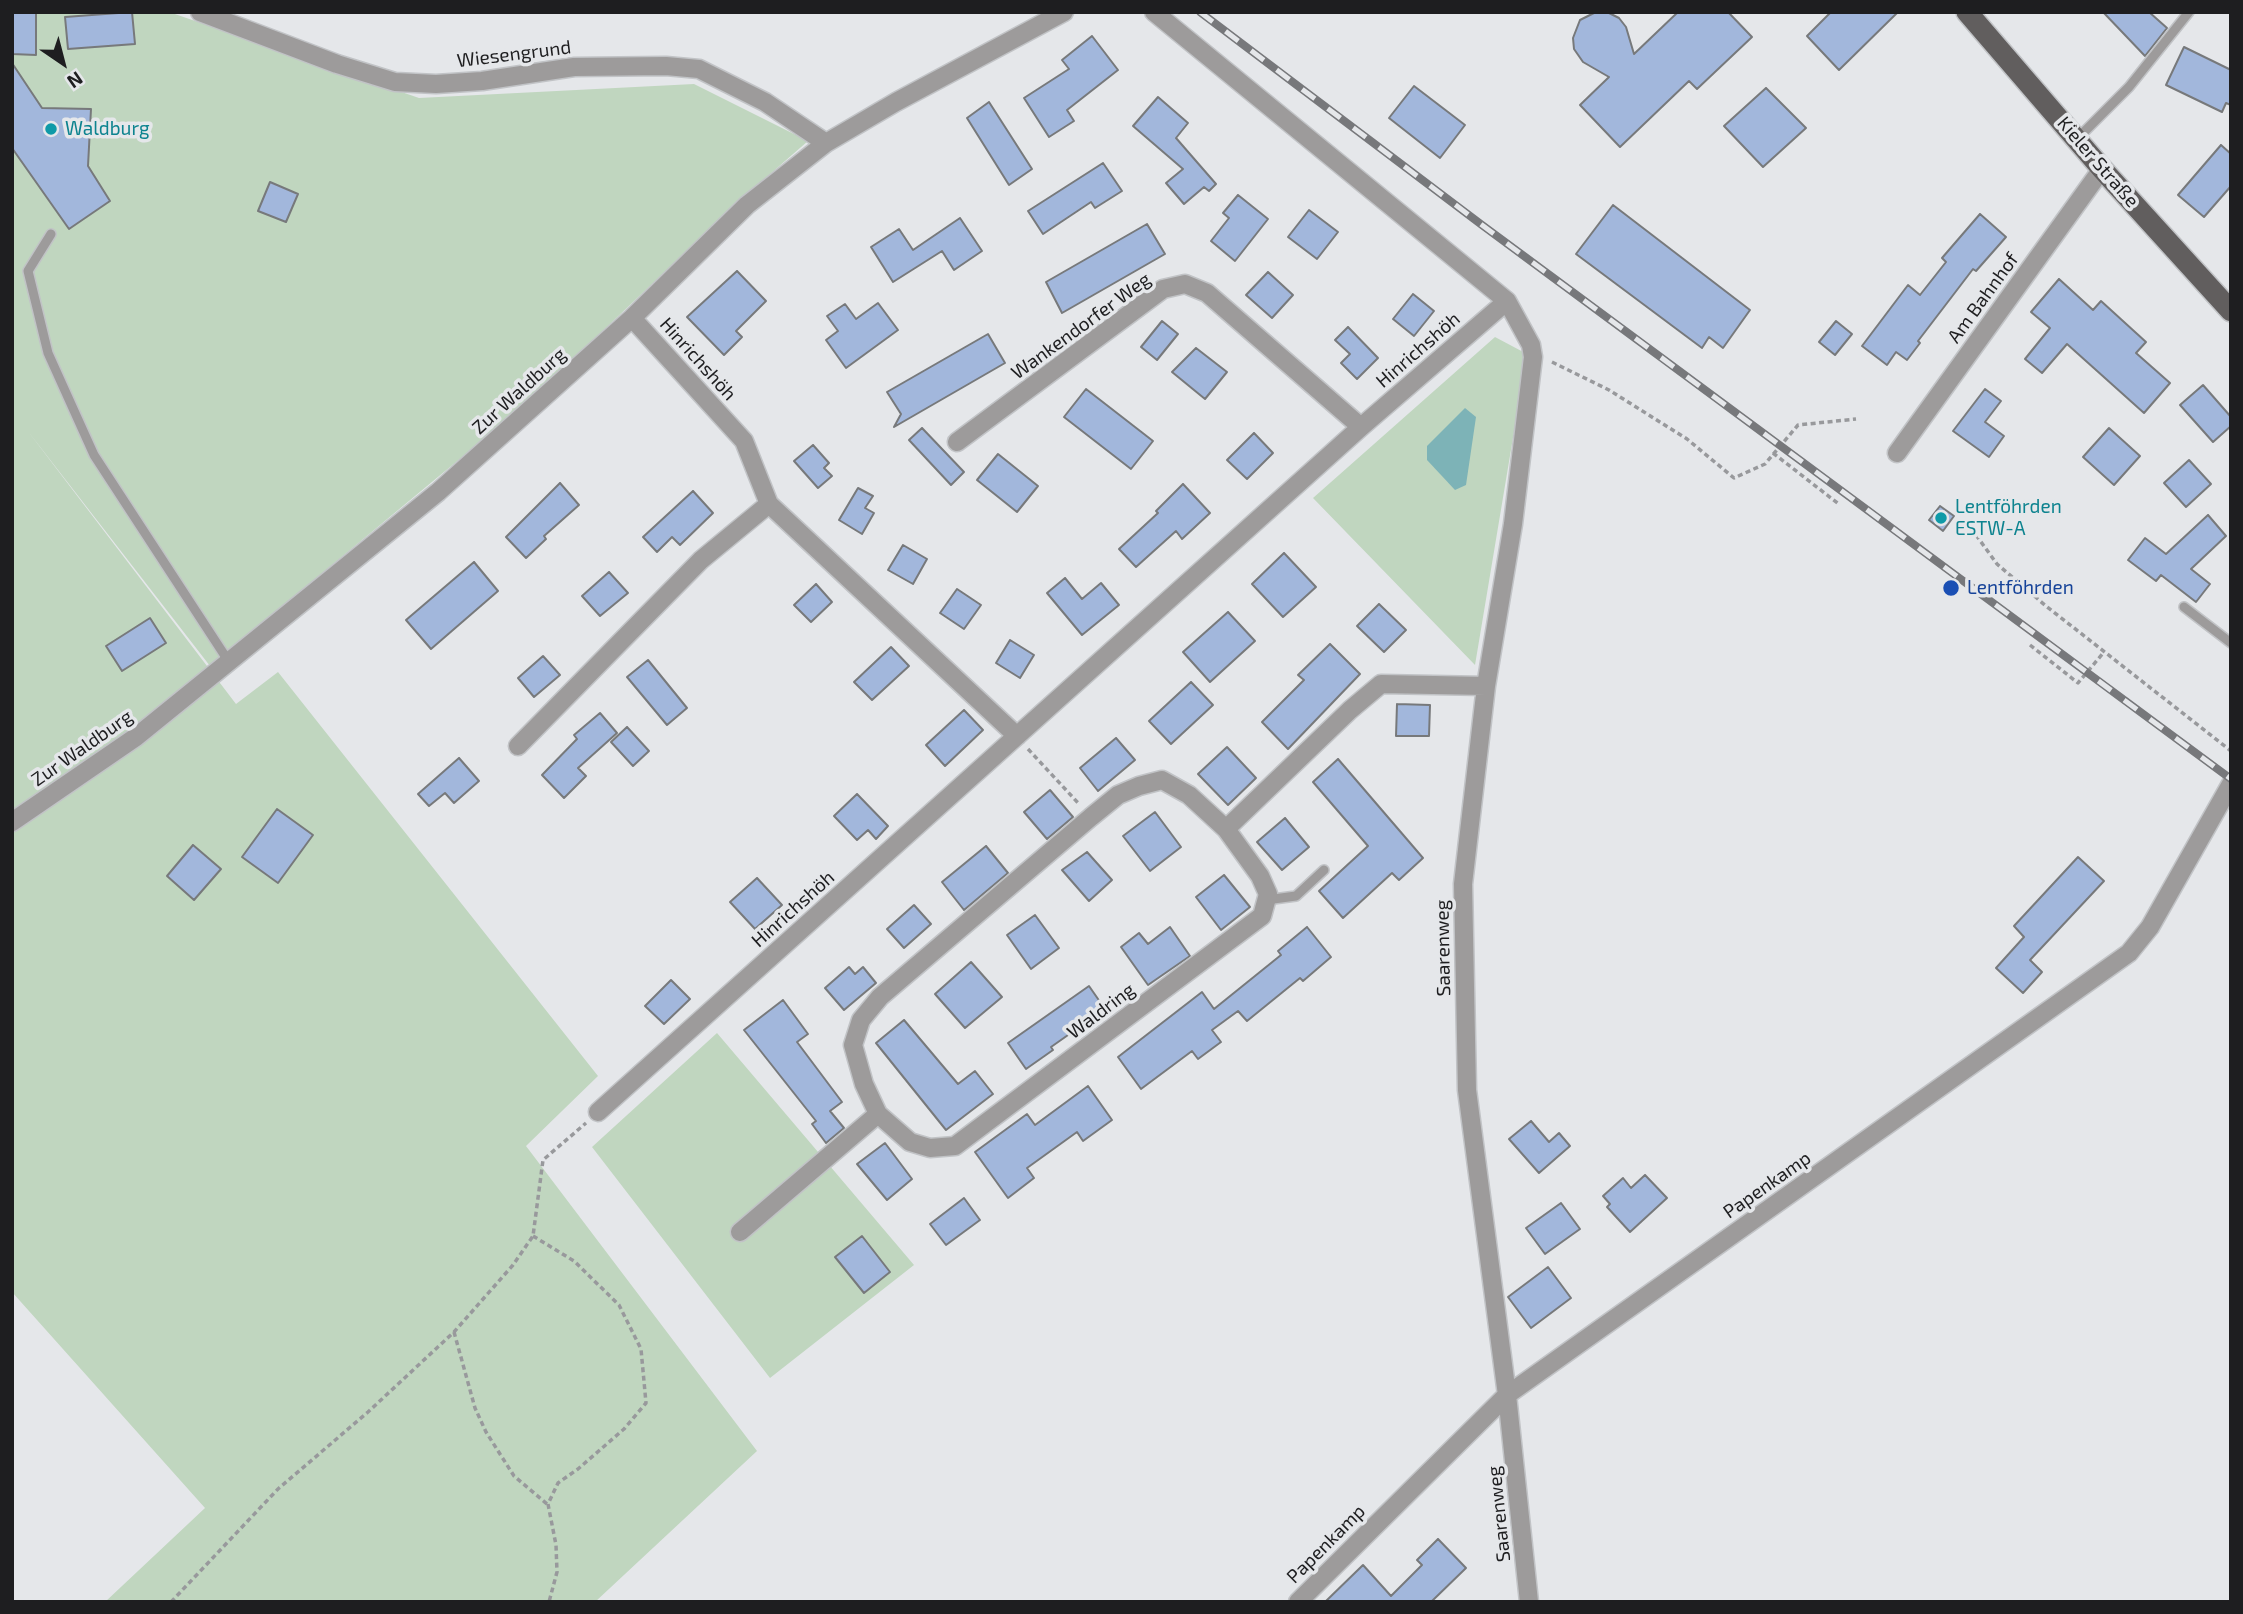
<!DOCTYPE html>
<meta charset="utf-8">
<style>
body{margin:0}
#map{position:relative;width:2243px;height:1614px;overflow:hidden;background:#e5e7ea;font-family:"Exo 2",sans-serif}
canvas{display:block}
.frame{position:absolute;inset:0;border:14px solid #1e1e20;pointer-events:none}
.north{position:absolute;left:28px;top:28px;width:70px;height:70px;-webkit-text-stroke:5px #e5e7ea;paint-order:stroke;rotate:145deg;font-size:19px;font-weight:700;line-height:28px;text-align:center;color:#1e1e20}
.north::after{content:'';display:block;margin:auto;width:24px;height:32px;background:#1e1e20;clip-path:polygon(50% 0,100% 100%,50% 72%,0 100%)}
</style>
<div id="map">
<canvas width="2243" height="1614"></canvas>
<div class="frame"></div>
<div class="north">N</div>
</div>
<script>
const g = document.querySelector('canvas').getContext('2d');
g.lineJoin = 'round';
function fill(path, color) { g.fillStyle = color; g.fill(path, 'evenodd'); }
const shape = rows => new Path2D(rows.map(r => 'M' + r).join(''));
function stroke(path, color, width, dash) { g.strokeStyle = color; g.lineWidth = width; g.lineCap = dash ? 'butt' : 'round'; g.setLineDash(dash || []); g.stroke(path); }
function write(font, color, halo, rows, align = 'center') {
  g.font = font + ' "Exo 2",sans-serif'; g.lineWidth = 7; g.setLineDash([]); g.textBaseline = 'middle'; g.strokeStyle = halo; g.fillStyle = color; for (const [text, x, y, turn = 0] of rows) {
    g.save(); g.translate(x, y); g.rotate((+turn || 0) * Math.PI / 180); g.textAlign = isNaN(turn) ? turn : align; if (halo) g.strokeText(text, 0, 0); g.fillText(text, 0, 0); g.restore();
  }
}
const green = shape([
 [12,12,169,12,419,98,694,84,808,141,738,202,526,404,210,666,27,430,236,704,278,672,598,1076,526,1146,757,1451,595,1602,105,1602,205,1508,12,1292],
 [1495,337,1527,354,1475,665,1313,498],
 [717,1033,914,1265,770,1378,592,1147]
]);
const water = shape([
 [1465,408,1476,417,1466,485,1455,490,1427,460,1427,446]
]);
const building = shape([
 [12,12,36,12,36,55,12,54,12,12],
 [132,12,135,44,68,49,65,17,132,12],
 [1607,12,1619,18,1626,27,1634,54,1678,12,1728,12,1752,37,1697,89,1689,81,1620,147,1580,105,1609,77,1583,62,1574,49,1573,38,1580,20,1594,13,1607,12],
 [1831,12,1898,12,1839,70,1807,36,1831,12],
 [2103,12,2149,12,2167,28,2145,56,2103,12],
 [1092,36,1118,70,1067,110,1074,121,1049,137,1024,98,1069,69,1062,60,1092,36],
 [2184,47,2231,70,2231,105,2226,103,2222,112,2166,85,2184,47],
 [12,63,42,108,91,109,88,166,110,201,69,229,12,148,12,63],
 [1414,86,1465,125,1440,158,1389,118,1414,86],
 [1766,88,1806,128,1763,167,1724,126,1766,88],
 [1158,97,1188,123,1176,138,1216,184,1209,191,1204,187,1184,204,1166,183,1183,169,1133,126,1158,97],
 [989,102,1032,169,1009,185,967,118,989,102],
 [2221,145,2231,154,2231,186,2204,217,2178,195,2221,145],
 [1103,163,1122,191,1095,208,1091,202,1043,234,1028,211,1103,163],
 [270,182,298,194,286,222,258,211,270,182],
 [1238,195,1268,219,1235,261,1211,241,1229,218,1223,213,1238,195],
 [1613,205,1750,310,1723,348,1709,337,1702,348,1576,254,1613,205],
 [1309,210,1338,232,1317,259,1288,237,1309,210],
 [1980,214,2006,237,1976,271,1973,269,1918,341,1920,343,1907,360,1896,352,1887,365,1862,346,1908,285,1920,295,1946,262,1942,258,1980,214],
 [960,218,982,251,954,270,942,251,893,282,871,247,899,229,913,250,960,218],
 [1147,224,1165,254,1062,313,1046,282,1147,224],
 [737,271,766,301,736,331,742,337,724,355,687,317,737,271],
 [1268,272,1293,295,1272,318,1246,295,1268,272],
 [2059,279,2093,310,2101,301,2146,342,2136,353,2170,383,2144,413,2067,344,2042,373,2025,359,2050,328,2031,312,2059,279],
 [1413,294,1434,311,1414,336,1393,319,1413,294],
 [878,303,898,330,846,368,826,340,838,331,827,316,845,304,856,319,878,303],
 [1162,321,1178,334,1157,360,1141,347,1162,321],
 [1836,321,1852,334,1835,355,1819,342,1836,321],
 [1348,327,1378,358,1357,379,1341,363,1350,354,1335,340,1348,327],
 [988,334,1005,363,894,427,901,414,887,392,988,334],
 [1196,348,1227,372,1205,399,1172,372,1196,348],
 [2203,385,2231,417,2231,426,2213,442,2180,405,2203,385],
 [1086,389,1153,441,1131,469,1064,417,1086,389],
 [1985,389,2001,401,1985,422,2004,436,1989,457,1953,431,1985,389],
 [922,428,964,472,951,485,909,440,922,428],
 [2109,428,2140,456,2114,485,2083,457,2109,428],
 [1254,433,1273,453,1247,479,1227,460,1254,433],
 [813,445,829,463,824,468,832,476,818,488,794,461,813,445],
 [998,454,1038,486,1017,512,977,480,998,454],
 [2189,460,2211,484,2186,507,2164,483,2189,460],
 [560,483,579,505,544,536,546,539,526,558,506,537,560,483],
 [1183,484,1210,513,1182,539,1176,531,1136,567,1119,549,1158,513,1156,511,1183,484],
 [858,488,873,496,865,508,874,513,862,534,839,520,858,488],
 [693,491,713,513,680,545,672,537,657,552,643,537,693,491],
 [1940,506,1954,516,1943,531,1929,520,1940,506],
 [2208,515,2226,536,2191,569,2210,584,2196,602,2161,575,2156,581,2128,560,2145,538,2166,554,2208,515],
 [903,545,927,559,913,584,888,570,903,545],
 [1284,553,1316,587,1283,617,1252,584,1284,553],
 [474,562,498,591,431,649,406,620,474,562],
 [609,572,628,593,600,616,582,596,609,572],
 [1065,578,1082,599,1101,583,1119,605,1082,635,1047,593,1065,578],
 [816,584,832,602,811,622,794,605,816,584],
 [957,589,981,605,964,629,940,613,957,589],
 [1379,604,1406,630,1384,652,1357,626,1379,604],
 [1228,612,1255,641,1210,682,1183,652,1228,612],
 [150,618,166,643,122,671,106,646,150,618],
 [1010,640,1034,655,1020,678,996,663,1010,640],
 [1330,644,1360,674,1288,749,1262,722,1304,680,1298,675,1330,644],
 [891,647,909,666,872,700,854,682,891,647],
 [543,656,560,675,534,697,518,678,543,656],
 [648,660,687,708,667,725,627,677,648,660],
 [1191,682,1213,705,1171,744,1149,721,1191,682],
 [1397,704,1430,705,1429,736,1396,736,1397,704],
 [964,710,983,730,945,766,926,745,964,710],
 [600,713,617,733,578,768,586,776,564,798,542,775,577,739,574,735,600,713],
 [627,727,649,751,633,766,611,742,627,727],
 [1116,738,1135,760,1098,791,1080,768,1116,738],
 [1227,747,1256,778,1228,805,1198,774,1227,747],
 [459,758,479,781,454,803,445,793,429,806,418,794,459,758],
 [1338,759,1423,858,1399,880,1392,873,1343,918,1319,891,1368,846,1313,782,1338,759],
 [1050,790,1073,817,1047,839,1024,812,1050,790],
 [857,794,888,826,876,839,868,830,857,840,834,816,857,794],
 [277,809,313,835,278,883,242,857,277,809],
 [1155,812,1181,847,1150,871,1123,836,1155,812],
 [1285,818,1309,847,1282,870,1257,842,1285,818],
 [193,845,221,869,194,900,167,876,193,845],
 [986,846,1008,873,964,910,942,882,986,846],
 [1087,852,1112,880,1089,901,1062,870,1087,852],
 [2078,857,2104,881,2030,960,2042,972,2023,993,1996,968,2024,937,2014,926,2078,857],
 [1224,875,1250,907,1221,930,1196,897,1224,875],
 [757,878,782,905,755,929,730,902,757,878],
 [914,905,931,924,904,948,887,929,914,905],
 [1035,915,1059,948,1031,969,1007,935,1035,915],
 [1170,927,1190,956,1148,985,1121,947,1139,933,1148,944,1170,927],
 [1307,927,1331,957,1303,981,1300,978,1247,1021,1238,1011,1212,1030,1221,1042,1198,1059,1192,1051,1141,1089,1118,1057,1202,992,1214,1009,1281,955,1278,951,1307,927],
 [971,962,1002,997,965,1028,935,994,971,962],
 [849,967,855,974,863,967,876,983,844,1010,825,988,849,967],
 [671,980,690,999,664,1024,645,1006,671,980],
 [1089,986,1105,1009,1051,1047,1053,1050,1026,1069,1008,1043,1089,986],
 [783,1000,808,1034,797,1042,842,1102,830,1111,844,1128,826,1143,812,1124,816,1121,744,1030,783,1000],
 [904,1020,958,1084,975,1071,993,1094,946,1130,876,1043,904,1020],
 [1088,1086,1112,1120,1083,1141,1077,1132,1027,1168,1034,1178,1008,1198,975,1152,1027,1114,1035,1125,1088,1086],
 [1531,1121,1549,1142,1559,1133,1570,1146,1539,1173,1509,1139,1531,1121],
 [885,1143,912,1179,887,1200,857,1164,885,1143],
 [1645,1175,1667,1198,1630,1232,1607,1207,1610,1204,1603,1196,1623,1178,1631,1188,1645,1175],
 [964,1198,980,1220,946,1245,930,1224,964,1198],
 [1561,1203,1580,1229,1545,1254,1526,1228,1561,1203],
 [862,1236,890,1272,864,1293,835,1257,862,1236],
 [1548,1267,1571,1298,1531,1328,1508,1297,1548,1267],
 [1438,1539,1466,1568,1431,1602,1325,1602,1363,1565,1391,1596,1422,1565,1417,1560,1438,1539]
]);
const path = shape([
 [1552,362,1609,390,1687,439,1734,478,1765,464,1798,425,1856,419],
 [1773,453,1840,505],
 [1976,535,1997,564,2046,606,2231,751],
 [2030,645,2078,683,2104,652],
 [1028,749,1080,805],
 [533,1236,574,1261,619,1305,641,1349,646,1403,624,1429,578,1469,558,1483,548,1504,556,1545,557,1572,549,1602],
 [454,1332,475,1408,486,1432,514,1476,547,1504],
 [171,1602,278,1489,368,1412,454,1332,513,1265,533,1236,543,1160,586,1123]
]);
const lane = shape([
 [2077,139,2129,87,2189,12],
 [51,234,28,271,48,353,94,455,229,662],
 [2184,607,2231,643],
 [1266,900,1296,896,1324,870]
]);
const street = shape([
 [200,12,337,64,395,82,436,84,482,81,574,67,666,66,699,69,765,102,826,143],
 [1154,12,1507,301,1531,345,1533,357,1513,524,1486,686,1463,884,1467,1090,1507,1395,1529,1602],
 [632,318,744,441,769,504,1017,736],
 [957,442,1163,289,1185,284,1207,293,1361,427],
 [1897,453,2102,169],
 [518,746,701,560,769,504],
 [12,822,136,737,438,492,632,318,747,205,826,143,896,102,1064,12],
 [1226,829,1189,795,1162,780,1139,786,1118,795,1091,817,880,997,861,1020,853,1045,864,1084,878,1114,910,1142,930,1148,955,1146,1262,916,1268,894,1260,876,1226,829,1350,710,1381,684,1486,686],
 [598,1112,1361,427,1507,301],
 [740,1232,878,1114],
 [1298,1602,1507,1395,2129,953,2150,927,2231,784]
]);
const primary = shape([
 [1967,12,2102,169,2231,311]
]);
const rail = shape([
 [1200,12,1482,225,2231,779]
]);
const markers = [
 [51,129,7,"#0f9aa8"],
 [1941,518,7,"#0f9aa8"],
 [1951,588,9,"#1a4fb4"]
];
const streetNames = [
 ["Wiesengrund",514,54,-7],
 ["Kieler Straße",2098,162,49],
 ["Am Bahnhof",1983,298,-54],
 ["Wankendorfer Weg",1081,326,-36],
 ["Hinrichshöh",1418,350,-41],
 ["Hinrichshöh",698,359,48],
 ["Zur Waldburg",519,391,-42],
 ["Zur Waldburg",82,748,-35],
 ["Hinrichshöh",793,909,-42],
 ["Saarenweg",1443,948,-91],
 ["Waldring",1101,1011,-37],
 ["Papenkamp",1767,1185,-35],
 ["Saarenweg",1499,1514,-96],
 ["Papenkamp",1326,1544,-45]
];
const cultureNames = [
 ["Waldburg",65,129],
 ["Lentföhrden",1955,507],
 ["ESTW-A",1955,529]
];
const transitNames = [
 ["Lentföhrden",1967,588]
];
fill(green, '#c0d6bf');
fill(water, '#7db3b7');
fill(building, '#a2b7dc');
stroke(building, '#77797b', 2);
stroke(lane, '#c1c3c6', 12);
stroke(street, '#c1c3c6', 21);
stroke(primary, '#c1c3c6', 24);
stroke(path, '#98999c', 3.5, [5, 3.5]);
stroke(lane, '#9d9b9b', 9);
stroke(street, '#9d9b9b', 18);
stroke(primary, '#615e5e', 21);
stroke(rail, '#77787b', 8);
stroke(rail, '#e5e7ea', 5, [16]);
for (const [x, y, r, color] of markers) { const dot = new Path2D(); dot.arc(x, y, r, 0, 2 * Math.PI); g.fillStyle = color; g.fill(dot); stroke(dot, '#e5e7ea', 2.5); }
write('19px', '#1e1e20', '#e5e7ea', streetNames);
write('19px', '#0d838f', '#e5e7ea', cultureNames, 'left');
write('19px', '#164399', '#e5e7ea', transitNames, 'left');
</script>
